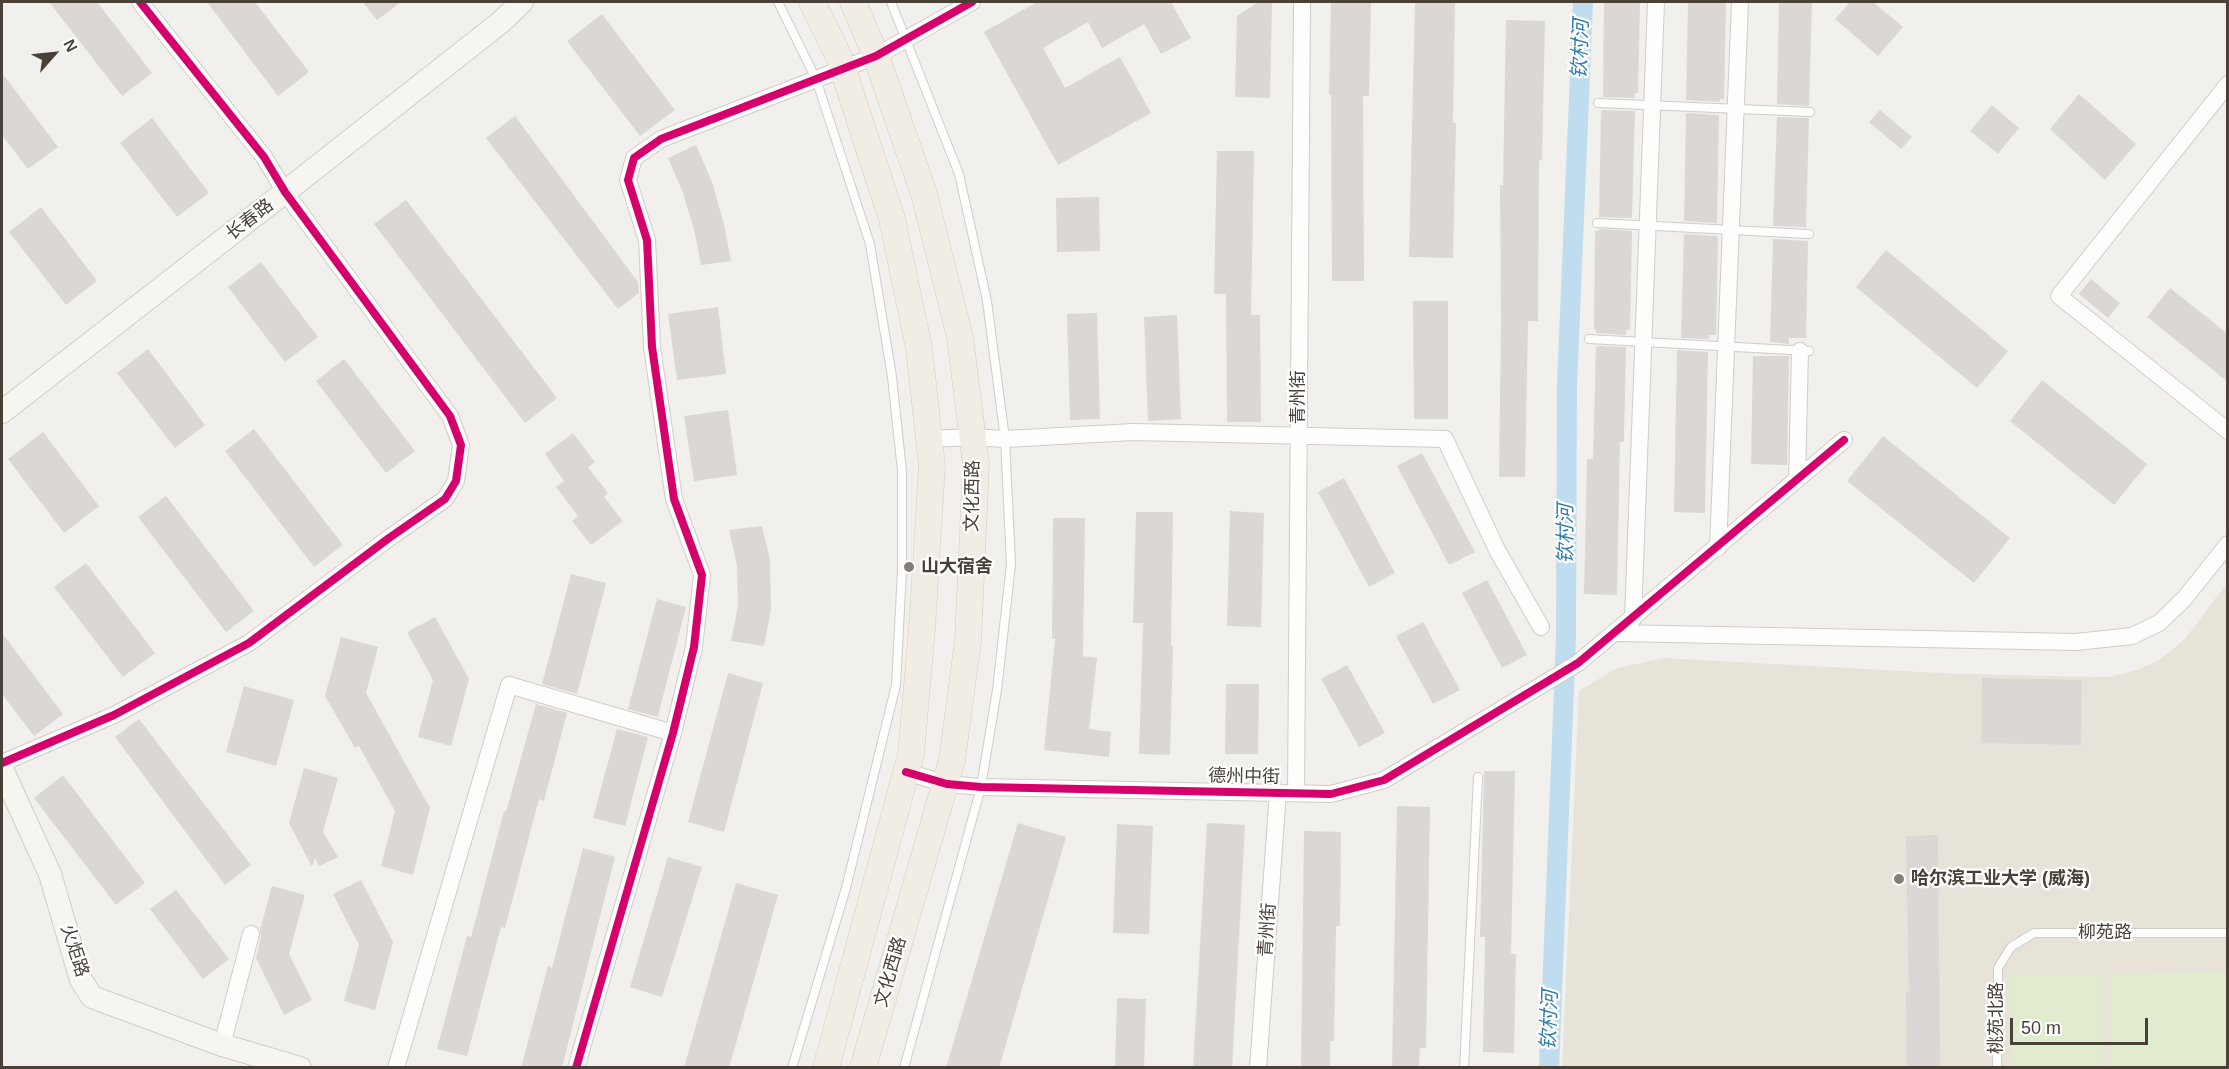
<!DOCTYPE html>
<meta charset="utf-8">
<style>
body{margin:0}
#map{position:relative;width:2229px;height:1069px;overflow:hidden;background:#f2f0ed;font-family:Helvetica,sans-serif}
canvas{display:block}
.frame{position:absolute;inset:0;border:3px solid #494138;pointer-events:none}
.north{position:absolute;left:24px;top:24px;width:60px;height:60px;-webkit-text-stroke:4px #fff;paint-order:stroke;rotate:63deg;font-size:16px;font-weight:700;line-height:24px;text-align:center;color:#494138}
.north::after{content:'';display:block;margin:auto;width:21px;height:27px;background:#494138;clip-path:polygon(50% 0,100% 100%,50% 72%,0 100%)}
.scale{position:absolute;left:2010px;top:1018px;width:138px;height:27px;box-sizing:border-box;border:3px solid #494138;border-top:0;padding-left:8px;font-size:18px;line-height:21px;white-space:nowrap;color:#494138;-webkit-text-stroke:4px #fff;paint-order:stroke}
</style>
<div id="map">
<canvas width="2229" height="1069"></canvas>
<div class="frame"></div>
<div class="north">N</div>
<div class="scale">50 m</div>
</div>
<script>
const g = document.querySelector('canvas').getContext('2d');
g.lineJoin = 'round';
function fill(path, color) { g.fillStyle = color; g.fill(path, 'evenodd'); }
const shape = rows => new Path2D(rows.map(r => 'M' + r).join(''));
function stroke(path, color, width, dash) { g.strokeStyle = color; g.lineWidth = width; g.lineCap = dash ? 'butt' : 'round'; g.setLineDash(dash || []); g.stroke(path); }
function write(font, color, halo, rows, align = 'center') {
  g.font = font + ' Helvetica,"Noto Sans SC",sans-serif'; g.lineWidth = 4.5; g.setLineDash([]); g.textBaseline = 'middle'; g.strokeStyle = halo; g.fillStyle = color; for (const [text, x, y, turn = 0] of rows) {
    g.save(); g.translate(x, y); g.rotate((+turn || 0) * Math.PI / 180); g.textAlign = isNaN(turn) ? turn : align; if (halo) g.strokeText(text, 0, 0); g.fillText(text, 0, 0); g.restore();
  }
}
const education = shape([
 [2227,583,2227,1067,1562,1068,1579,691,1617,668,1664,658,1959,674,2107,677,2135,671,2159,660,2184,640]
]);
const green = shape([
 [2227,972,2227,1067,2112,1067,2110,974],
 [2102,975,2103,1067,2011,1067,2010,976]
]);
const canal = shape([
 [1549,1068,1566,637,1567,385,1583,2]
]);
const building = shape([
 [49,2,97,2,152,73,122,96],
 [207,2,255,2,309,72,278,96],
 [363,2,401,2,377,20],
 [1037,2,1171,2,1191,38,1161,54,1144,24,1102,48,1088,22,1043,48,1065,88,1120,57,1151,113,1058,165,984,32],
 [1331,2,1371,2,1369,96,1363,96,1364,281,1332,281,1331,95,1329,95],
 [1415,2,1455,2,1453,123,1456,123,1453,258,1409,257],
 [1604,2,1640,2,1638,93,1635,93,1635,98,1603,97],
 [1688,2,1726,2,1724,99,1720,99,1720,102,1686,100],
 [1779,2,1812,2,1809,106,1777,104],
 [1850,2,1873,2,1903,27,1878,56,1835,19],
 [1257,3,1272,3,1270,98,1235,97,1237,16],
 [602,14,675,110,640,136,567,41],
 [1506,20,1545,21,1542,160,1539,160,1538,321,1528,321,1525,477,1499,477,1501,320,1500,185,1503,185],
 [2,73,58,147,28,169,2,135],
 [2079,94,2136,144,2105,180,2050,129],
 [1992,105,2019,128,1998,154,1970,131],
 [1602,110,1635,111,1632,218,1599,217,1601,111],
 [1880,110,1912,137,1901,149,1869,122],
 [1686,113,1719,115,1717,223,1684,221],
 [515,116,638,282,639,293,618,309,486,138],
 [1777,117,1809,118,1806,227,1773,226],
 [152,118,209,193,177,217,120,143],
 [696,145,712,182,724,224,731,261,701,265,694,229,682,190,668,158],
 [1217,151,1254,151,1251,315,1260,315,1261,422,1227,422,1226,294,1214,294],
 [1099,197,1100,251,1057,252,1056,198],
 [406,200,557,398,525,423,374,224],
 [41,207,97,281,66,305,9,232],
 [1599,229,1632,231,1630,330,1626,330,1626,335,1596,333,1596,329,1594,329,1595,231,1599,231],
 [1684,234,1717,236,1718,239,1716,335,1709,335,1709,339,1681,338],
 [1773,239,1808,241,1806,338,1789,338,1789,344,1770,342],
 [1886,250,2008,351,1977,388,1856,287],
 [261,262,318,337,285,362,228,287],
 [2091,279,2120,303,2108,318,2079,294],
 [2170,288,2228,334,2228,382,2147,317],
 [1413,301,1448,301,1448,419,1414,419],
 [718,307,726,374,677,380,668,314],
 [1097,313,1100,419,1070,420,1067,314],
 [1177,315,1181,419,1148,421,1144,317],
 [1596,346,1626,347,1624,442,1620,442,1617,595,1584,594,1587,459,1593,459],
 [148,349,205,425,175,448,117,373],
 [1677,350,1708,352,1705,513,1674,512],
 [1753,356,1789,356,1787,465,1751,464],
 [344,359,415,451,386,473,316,381],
 [2042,380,2147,464,2114,505,2010,421],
 [728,410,737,475,694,481,684,416],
 [254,429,343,545,314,567,225,451],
 [43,432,99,506,64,533,8,459],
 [573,433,595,462,588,467,608,493,604,497,623,521,591,545,572,521,578,516,556,487,564,481,545,454],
 [1883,436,2010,538,1974,583,1847,481],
 [1422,453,1475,552,1449,565,1397,466],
 [1344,478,1395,573,1369,587,1318,492],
 [166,496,254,611,226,632,138,517],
 [1230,511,1264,513,1261,627,1227,626],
 [1136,512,1173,512,1171,646,1173,646,1170,755,1139,754,1143,623,1133,623],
 [1053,518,1085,518,1083,656,1097,658,1089,729,1111,732,1109,757,1044,750,1055,639,1052,639],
 [762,526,770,560,771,609,764,646,731,641,738,606,737,565,729,530],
 [86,563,155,653,123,677,54,587],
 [571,574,606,583,577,694,542,684],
 [1487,580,1527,655,1502,668,1462,593],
 [657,599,686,607,658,716,654,716,628,709],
 [435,617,469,679,451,746,418,737,433,680,407,632],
 [1423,622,1460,690,1433,704,1396,636],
 [2,633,63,714,34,736,2,694],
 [341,637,378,647,366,693,430,808,413,875,381,866,395,811,359,746,355,748,325,696],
 [1347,665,1385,733,1359,747,1321,679],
 [728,673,763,683,724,832,688,822],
 [1982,678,2082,680,2081,745,1981,743],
 [1226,684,1259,684,1258,754,1225,754],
 [244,686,294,700,276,766,226,752],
 [536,704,567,713,544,801,539,799,505,928,501,927,467,1056,437,1049,467,936,471,937,504,811,506,812],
 [139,719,251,865,225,885,115,737],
 [617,729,648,737,625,826,593,818],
 [304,768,338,778,323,832,338,857,319,866,315,858,312,867,289,823],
 [1484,771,1515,771,1511,954,1516,954,1514,1053,1483,1052,1485,937,1480,937],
 [63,775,145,883,116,905,34,798],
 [1397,806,1430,807,1426,1048,1420,1048,1419,1068,1392,1068],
 [1018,823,1066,837,999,1068,946,1068],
 [1207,823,1245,825,1232,1068,1193,1068],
 [1117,824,1153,826,1149,934,1113,933],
 [1304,831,1341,832,1340,926,1336,926,1334,1041,1330,1041,1330,1068,1301,1068],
 [1938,835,1940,1068,1907,1068,1906,993,1909,993,1906,836],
 [583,848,615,857,562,1068,521,1068,548,966,552,968],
 [668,857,702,867,662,997,630,987],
 [361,880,393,942,375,1010,344,1001,359,945,333,894],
 [736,883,778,895,729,1068,684,1068],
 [272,886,305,895,289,954,312,1000,284,1015,256,958,261,937,260,930],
 [176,890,229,959,203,979,150,909],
 [1117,998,1146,999,1144,1068,1115,1068]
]);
const lane = shape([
 [778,2,816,79,870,244,892,377,902,471,902,571,896,685,846,888,792,1068],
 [891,2,959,174,987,301,1005,439,1011,564,997,690,981,787,904,1068],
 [1598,103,1810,112],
 [1597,223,1809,234],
 [1589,339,1809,351],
 [1464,1068,1478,777],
 [1997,1068,1998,968,2011,947,2034,933,2228,933]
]);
const street = shape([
 [2228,84,2059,296,2228,431],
 [929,439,972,437,1005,439,1133,432,1445,439,1497,550,1541,627],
 [1797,480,1800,351],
 [1718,548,1740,2],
 [1633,619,1656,2],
 [1617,633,2076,642,2132,636,2159,623,2184,599,2228,544],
 [2,763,114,715,249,643,389,538,445,499,456,481,461,445,450,416,285,192,264,157,140,2],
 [906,772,947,784,981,787,1331,794,1384,780,1578,663,1844,440],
 [1296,793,1302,2],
 [222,1045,251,934],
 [396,1068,509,685,673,733],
 [576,1068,673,733,694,647,702,575,674,499,652,347,647,240,628,180,634,158,661,139,876,56,972,2],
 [1258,1068,1278,792]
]);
const secondary = shape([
 [2,412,285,192,501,22,522,2],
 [2,769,50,874,81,980,92,997,222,1045,300,1068]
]);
const primary = shape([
 [812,2,839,57,892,219,919,348,932,466,922,629,911,754,826,1068],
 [853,2,876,56,924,194,960,337,976,464,968,641,952,760,863,1068]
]);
const cycleway = shape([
 [2,763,114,715,249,643,389,538,445,499,456,481,461,445,450,416,285,192,264,157,140,2],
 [906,772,947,784,981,787,1331,794,1384,780,1578,663,1844,440],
 [576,1068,673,733,694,647,702,575,674,499,652,347,647,240,628,180,634,158,661,139,876,56,972,2]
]);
const markers = [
 [909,567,6,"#847e77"],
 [1899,879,6,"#847e77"]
];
const streetNames = [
 ["长春路",250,220,-38],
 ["青州街",1299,397,-90],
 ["文化西路",973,496,-89],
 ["德州中街",1244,777,1],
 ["青州街",1268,930,-86],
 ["柳苑路",2105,933],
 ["火炬路",74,951,72],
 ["文化西路",891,972,-74],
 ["桃苑北路",1997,1018,-90]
];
const poiNames = [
 ["山大宿舍",921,567],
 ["哈尔滨工业大学 (威海)",1911,879]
];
const waterNames = [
 ["钦村河",1581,49,-88],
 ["钦村河",1566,534,-90],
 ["钦村河",1550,1020,-88]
];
fill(education, '#e8e3d9');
fill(green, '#e1ebce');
stroke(canal, '#bfddee', 20);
fill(building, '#dad7d4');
stroke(lane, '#cfccc9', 10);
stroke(street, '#cfccc9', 18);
stroke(secondary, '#d1cdc4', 24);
stroke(primary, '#d4cbbb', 27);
stroke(lane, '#fdfdfc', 8);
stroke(street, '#fdfdfc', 16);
stroke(secondary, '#f7f5f0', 22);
stroke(primary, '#f1ede5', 26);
stroke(cycleway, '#d6006c', 8);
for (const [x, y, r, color] of markers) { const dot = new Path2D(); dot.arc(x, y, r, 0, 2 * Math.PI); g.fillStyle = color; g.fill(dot); stroke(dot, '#fff', 2); }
write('18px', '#494138', '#fff', streetNames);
write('bold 18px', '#494138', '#fff', poiNames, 'left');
write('italic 20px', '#327daa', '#fff', waterNames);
</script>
